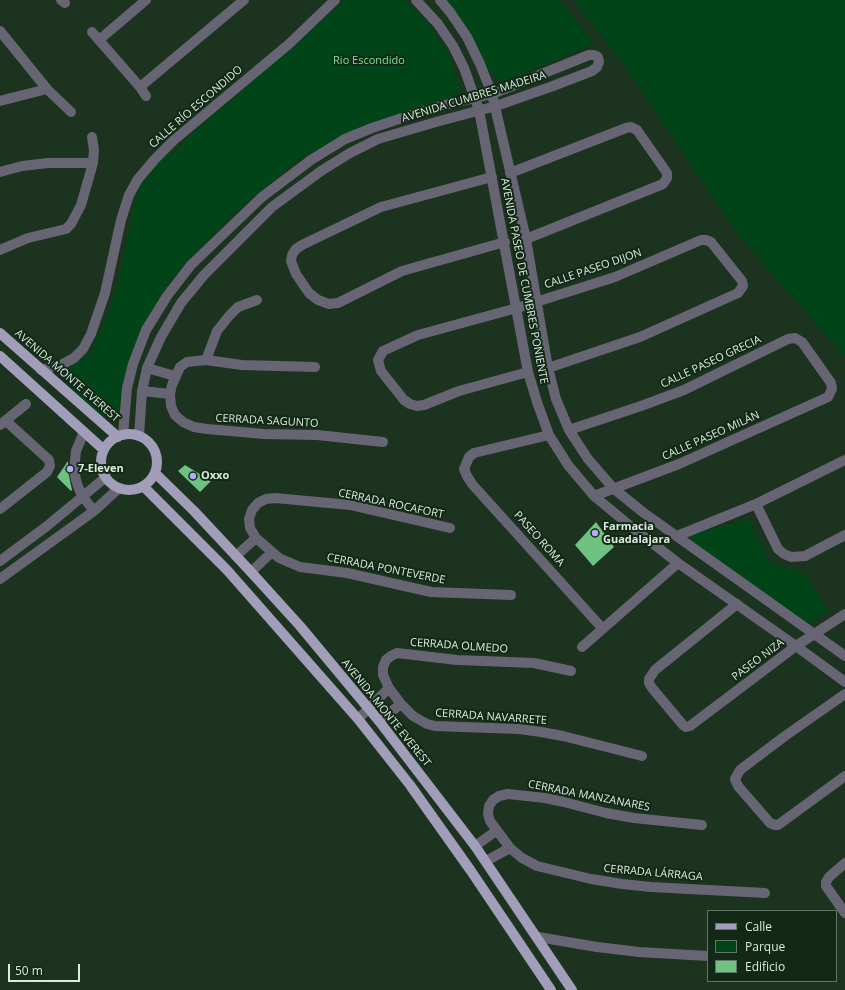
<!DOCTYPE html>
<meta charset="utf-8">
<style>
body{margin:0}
#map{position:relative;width:845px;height:990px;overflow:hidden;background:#1b331f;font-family:"Open Sans",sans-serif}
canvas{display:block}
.legend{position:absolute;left:707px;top:910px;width:130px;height:72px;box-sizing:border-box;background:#112916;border:1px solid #637766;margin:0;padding:5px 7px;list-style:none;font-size:12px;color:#ddebdf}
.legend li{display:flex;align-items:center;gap:8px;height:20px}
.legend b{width:20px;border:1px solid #637766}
.scale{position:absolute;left:8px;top:964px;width:72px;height:18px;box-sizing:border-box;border:2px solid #ddebdf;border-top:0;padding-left:5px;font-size:12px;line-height:14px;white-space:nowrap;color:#ddebdf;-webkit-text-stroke:3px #112916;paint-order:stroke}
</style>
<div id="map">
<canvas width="845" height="990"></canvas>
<ul class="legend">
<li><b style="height:5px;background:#a29db9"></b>Calle</li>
<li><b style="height:11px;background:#004418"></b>Parque</li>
<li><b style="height:11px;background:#6fc27f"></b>Edificio</li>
</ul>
<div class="scale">50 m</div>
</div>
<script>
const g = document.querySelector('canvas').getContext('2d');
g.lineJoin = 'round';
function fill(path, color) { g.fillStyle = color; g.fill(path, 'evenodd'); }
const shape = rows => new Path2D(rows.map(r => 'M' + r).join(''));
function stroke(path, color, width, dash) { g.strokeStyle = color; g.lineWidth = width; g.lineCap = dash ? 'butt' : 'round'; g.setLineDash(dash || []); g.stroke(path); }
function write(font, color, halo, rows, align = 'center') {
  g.font = font + ' "Open Sans",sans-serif'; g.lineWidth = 4; g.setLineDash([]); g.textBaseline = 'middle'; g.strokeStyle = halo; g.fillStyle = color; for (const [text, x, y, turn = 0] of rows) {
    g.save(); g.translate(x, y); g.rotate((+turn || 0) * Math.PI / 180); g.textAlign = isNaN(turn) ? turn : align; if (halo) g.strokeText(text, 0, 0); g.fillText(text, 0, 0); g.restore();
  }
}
const green = shape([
 [345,0,405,0,430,25,450,57,461,89,454,97,359,129,302,157,247,202,185,263,164,289,148,320,135,352,118,416,107,418,90,409,72,392,65,379,73,363,81,359,90,352,109,311,121,270,135,197,147,173],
 [440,0,559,0,595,44,503,82,482,68],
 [573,0,845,0,845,358,736,232,619,58],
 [749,519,770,562,805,574,829,611,805,625,690,545,691,534]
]);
const building = shape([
 [68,461,68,471,72,490,71,491,57,477],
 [185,465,211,481,200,492,178,471],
 [596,522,614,547,593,566,575,545]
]);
const minor = shape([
 [61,0,65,3],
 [416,0,438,24,453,46,464,68,479,110,528,372,537,402,549,435,568,465,594,496,634,529,678,563,796,646,845,682],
 [440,0,450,12,467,37,480,64,492,94,526,239,548,368,556,399,569,430,588,459,614,489,644,513,845,656],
 [0,31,47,89,71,112],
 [92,32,140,87,146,96],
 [99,40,146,0],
 [140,87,244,0],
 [0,101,47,89],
 [0,172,22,166,48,163,93,163],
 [510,173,626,128,631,127,637,130,667,173,667,178,663,184,526,239],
 [492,177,381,207,302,245,296,249,292,255,291,261,296,274,309,293,318,300,329,304,338,303,402,271,505,242],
 [0,250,28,238,66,229,71,224,81,205,93,163,94,150,92,137],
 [206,360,217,331,229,316,238,307,257,300],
 [315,367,242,365,206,360,187,362,180,367,172,385,170,394,171,406,175,415,183,422,194,427,207,429,264,434,317,435,383,442],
 [147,368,175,376],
 [41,370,61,365,74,358,83,349,91,334,105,293,121,220,129,195,138,179,155,159,174,140,289,44,335,0],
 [528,372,459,391,424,405,417,406,410,404,404,400,381,371,378,360,383,351,418,335,517,308,615,277,701,240,706,240,711,242,742,281,743,286,738,293,640,337,548,368],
 [142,391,170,394],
 [0,425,26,404],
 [569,430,641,406,684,390,788,339,795,338,802,342,831,383,832,389,828,397,679,464,594,496],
 [84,432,76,451,74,470,76,480,79,489,83,497,94,511],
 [123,435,127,388,133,364,146,330,167,296,191,265,262,197,311,160,345,139,372,128,432,108,492,94,589,55,594,55,598,57,599,62,597,67,592,71,553,86,496,106,436,122,378,139,350,153,321,171,272,207,204,275,181,303,161,337,147,368,142,391,139,436],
 [549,435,474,453,469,457,464,469,467,476,472,484,602,628],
 [756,504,778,549,784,554,791,557,805,556,845,535],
 [0,509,47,472,50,466,49,460,6,421],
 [450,528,350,505,275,498,266,499,258,503,252,510,249,519,250,528,256,538,279,558,300,567,347,573,431,592,511,595],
 [677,536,756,504,845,460],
 [237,555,256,538],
 [0,561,47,526,106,477],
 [251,572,272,552],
 [0,579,94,511,119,488],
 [737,604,655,670,649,679,649,683,652,688,683,725,686,727,690,726,796,646,845,614],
 [582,647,678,563],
 [571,671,534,663,457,660,397,653,391,656,386,660,383,667,383,675,389,688,401,704,413,716,427,724,435,726,519,729,541,732,563,736,642,756],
 [845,694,785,736,740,770,735,779,738,786,770,823,775,825,778,825,845,776],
 [358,719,389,688],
 [379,721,401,704],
 [702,825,634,818,606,813,564,802,545,798,508,794,499,796,493,800,489,806,488,814,490,821,510,848,522,858,537,866,591,879,622,884,651,887,765,893],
 [475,846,496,831],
 [486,861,510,848],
 [845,863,829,877,826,882,826,886,845,913],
 [538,937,597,947,639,952,708,956]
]);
const major = shape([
 [0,333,118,437],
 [0,356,104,450],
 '101 462a28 28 0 1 1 56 0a28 28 0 1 1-56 0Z',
 [155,473,194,511,251,572,300,626,379,721,475,846,572,990],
 [143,486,227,570,358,719,410,785,471,871,551,990]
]);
const markers = [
 [70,469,4,"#baaaf6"],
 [193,476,4,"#baaaf6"],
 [595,533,4,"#baaaf6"]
];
const parkNames = [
 ["Rio Escondido",369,61]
];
const streetNames = [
 ["AVENIDA CUMBRES MADEIRA",474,97,-17],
 ["CALLE RÍO ESCONDIDO",196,107,-41],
 ["CALLE PASEO DIJON",593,269,-19],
 ["AVENIDA PASEO DE CUMBRES PONIENTE",524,281,79],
 ["CALLE PASEO GRECIA",711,362,-25],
 ["AVENIDA MONTE EVEREST",67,376,41],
 ["CERRADA SAGUNTO",267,421,3],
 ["CALLE PASEO MILÁN",711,436,-24],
 ["CERRADA ROCAFORT",391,504,12],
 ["PASEO ROMA",539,539,48],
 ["CERRADA PONTEVERDE",386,569,11],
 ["CERRADA OLMEDO",459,646,4],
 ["PASEO NIZA",758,660,-37],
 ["AVENIDA MONTE EVEREST",386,713,51],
 ["CERRADA NAVARRETE",491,717,4],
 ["CERRADA MANZANARES",589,796,11],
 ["CERRADA LÁRRAGA",653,873,5]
];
const poiNames = [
 ["7-Eleven",78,469],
 ["Oxxo",201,476],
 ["Farmacia",603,527],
 ["Guadalajara",603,540]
];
fill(green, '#004418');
fill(building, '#6fc27f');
stroke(minor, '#676573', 10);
stroke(major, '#a29db9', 10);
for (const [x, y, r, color] of markers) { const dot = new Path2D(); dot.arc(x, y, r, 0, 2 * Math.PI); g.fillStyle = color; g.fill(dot); stroke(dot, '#112916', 1.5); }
write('11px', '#7be892', '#112916', parkNames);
write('11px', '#ddebdf', '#112916', streetNames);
write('bold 11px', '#ddebdf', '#112916', poiNames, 'left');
</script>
